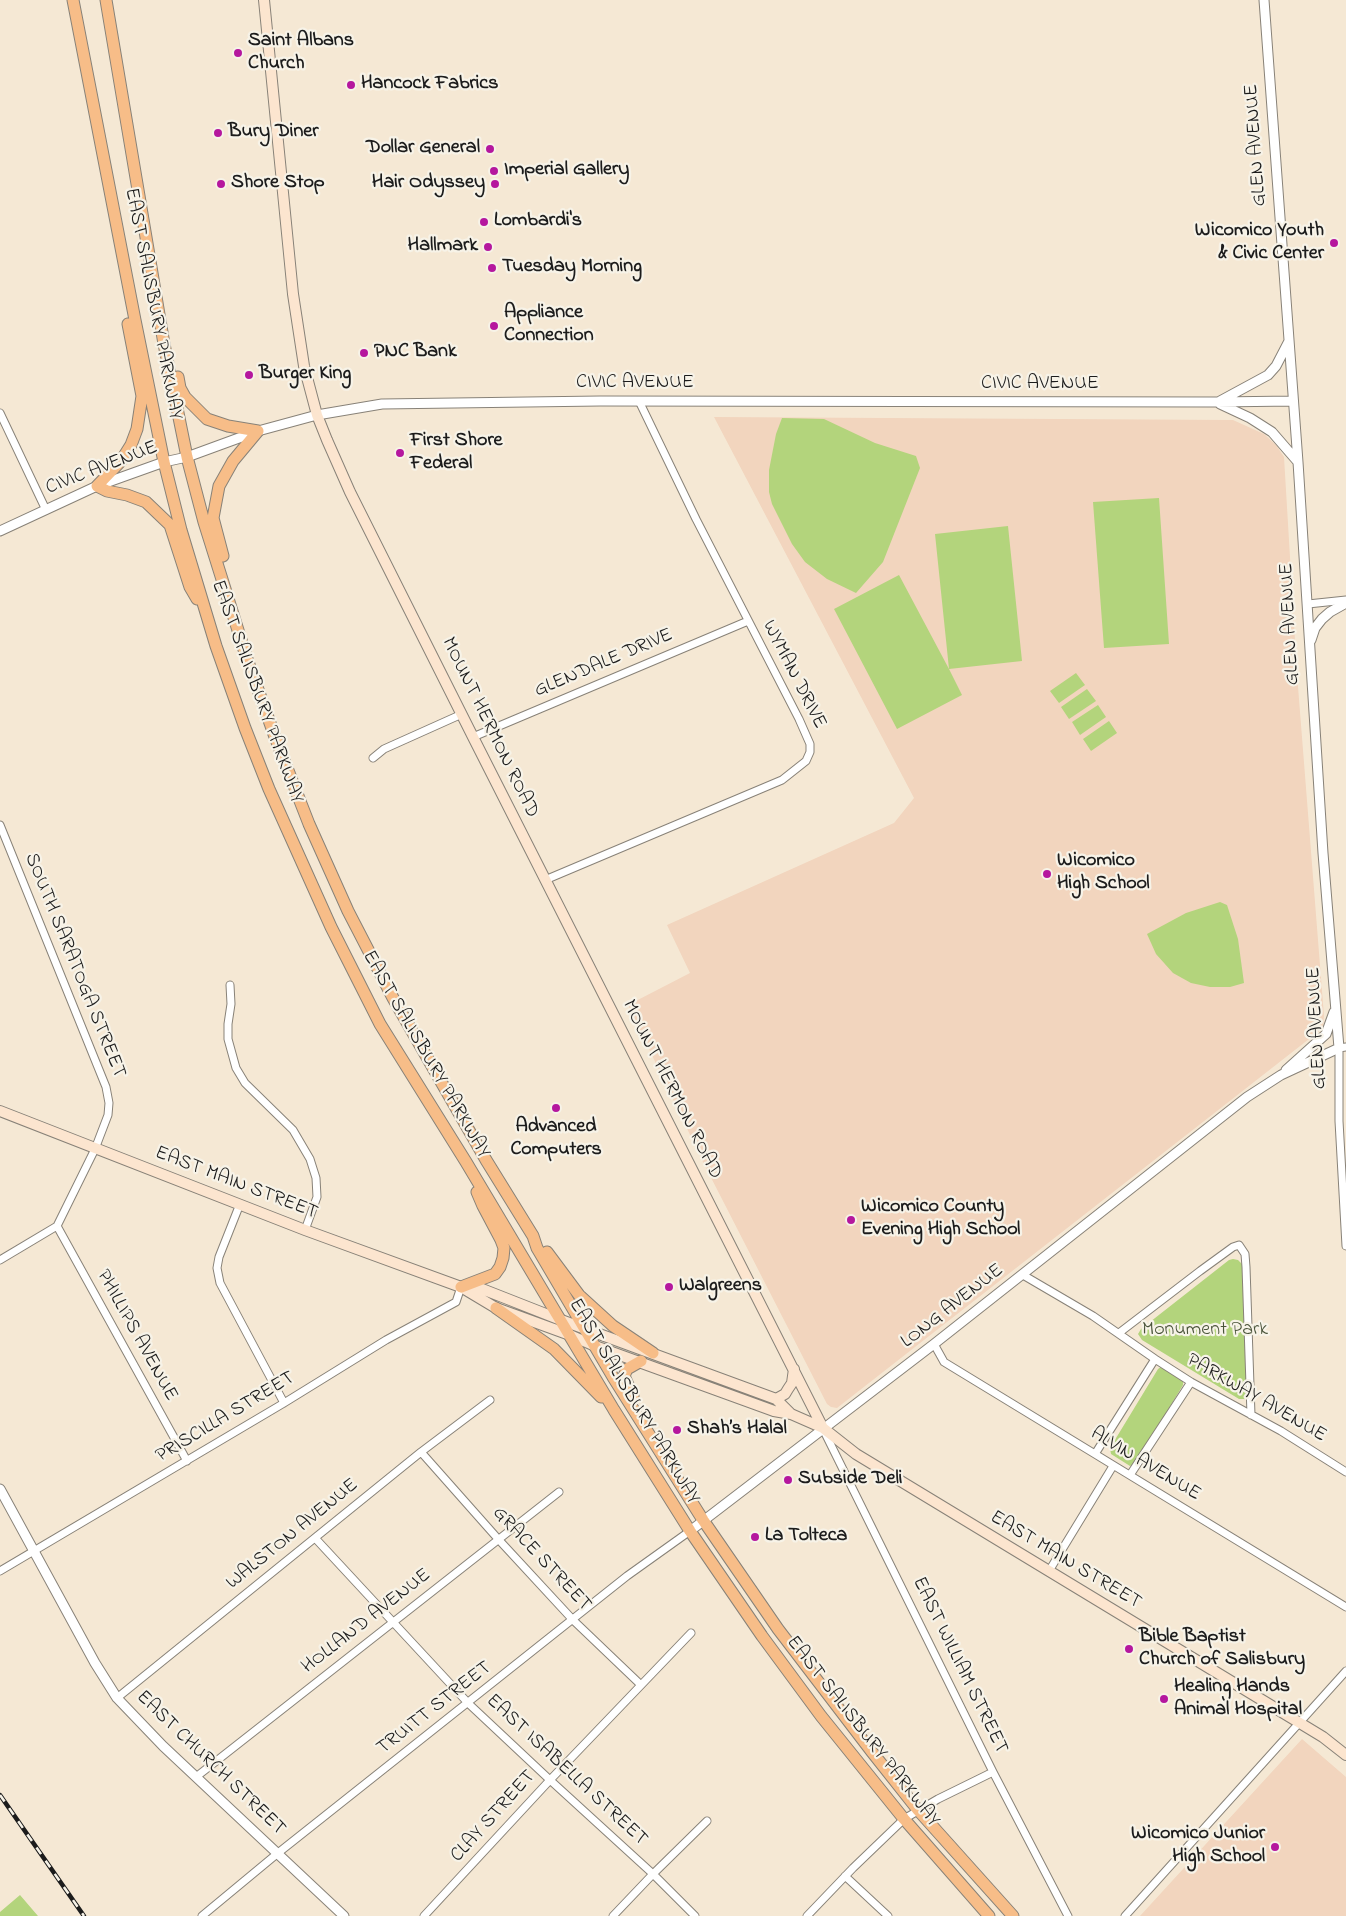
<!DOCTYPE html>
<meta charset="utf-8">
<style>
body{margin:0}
canvas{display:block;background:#f5e8d4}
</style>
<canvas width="1346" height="1916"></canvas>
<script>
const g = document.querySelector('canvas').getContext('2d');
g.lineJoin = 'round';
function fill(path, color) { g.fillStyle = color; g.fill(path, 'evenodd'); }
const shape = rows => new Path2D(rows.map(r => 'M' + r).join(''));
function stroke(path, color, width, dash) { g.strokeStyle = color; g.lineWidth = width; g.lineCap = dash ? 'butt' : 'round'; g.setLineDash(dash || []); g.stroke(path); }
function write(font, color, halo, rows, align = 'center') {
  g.font = font + ' "Indie Flower",sans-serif'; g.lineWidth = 4.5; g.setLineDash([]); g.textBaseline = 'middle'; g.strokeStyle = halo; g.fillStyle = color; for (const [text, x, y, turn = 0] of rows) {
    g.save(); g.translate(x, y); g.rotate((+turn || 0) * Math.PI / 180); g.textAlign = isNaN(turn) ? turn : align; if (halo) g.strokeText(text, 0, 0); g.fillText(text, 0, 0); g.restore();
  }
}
const built = shape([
 [714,417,1233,420,1264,434,1276,445,1284,457,1297,674,1324,1016,1323,1026,1318,1032,837,1408,831,1407,827,1404,703,1162,628,1005,690,973,667,925,894,823,914,798],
 [1302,1739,1346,1777,1346,1916,1140,1916]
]);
const green = shape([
 [782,418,824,419,875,443,916,456,920,468,883,562,856,593,827,579,805,562,792,544,772,504,769,492,769,470,776,434],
 [1159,498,1169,644,1104,648,1093,502],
 [1008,526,1022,661,949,669,962,695,897,729,834,609,899,575,949,669,935,534],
 [1076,673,1085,685,1059,703,1050,691],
 [1087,689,1096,701,1069,719,1061,707],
 [1098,705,1106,717,1080,735,1072,722],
 [1109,721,1117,733,1091,751,1083,739],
 [1220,902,1227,905,1238,939,1244,983,1230,987,1210,987,1191,983,1173,973,1156,954,1147,934,1186,913],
 [1233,1259,1238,1260,1243,1265,1249,1395,1244,1399,1239,1399,1142,1340,1138,1334,1141,1329,1229,1260],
 [1162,1366,1183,1380,1183,1385,1136,1463,1130,1466,1111,1454,1110,1448,1158,1369],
 [20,1895,38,1916,0,1916,0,1912]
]);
const minor = shape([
 [0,413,46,510],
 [1308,604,1346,600],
 [473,737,748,621],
 [373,758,384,749,462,714],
 [0,825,106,1087,109,1103,108,1115,95,1149,57,1226,0,1260],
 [545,880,782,780,806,761,810,752,810,744,799,719,696,519,639,401],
 [230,985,231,1004,228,1024,228,1039,236,1068,245,1083,293,1130,310,1159,316,1178,317,1197,305,1230],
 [1346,1047,1339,1048,1339,1121,1346,1246],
 [240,1204,219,1257,217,1268,220,1283,284,1403],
 [57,1226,187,1461],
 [1023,1275,1093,1316,1155,1359,1191,1382,1281,1431,1346,1472],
 [1119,1333,1200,1271,1233,1247,1239,1245,1245,1254,1246,1267,1251,1415],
 [934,1344,944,1362,1346,1607],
 [823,1429,993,1772,1068,1916],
 [421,1452,499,1540,573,1620,641,1685],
 [1095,1454,1155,1359],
 [1130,1475,1191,1382],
 [315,1538,469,1704,550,1780,653,1874,695,1916],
 [0,1571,284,1403,386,1340,456,1302,461,1287],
 [1049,1571,1113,1466],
 [117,1698,421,1452,490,1400],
 [196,1777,559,1492],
 [845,1876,888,1916],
 [202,1916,278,1853,627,1576,690,1531],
 [424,1916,550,1780,691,1633],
 [613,1916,653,1874,707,1821],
 [807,1916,853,1868,904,1819,938,1799,993,1772],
 [1125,1916,1346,1671]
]);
const tertiary = shape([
 [1220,401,1268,375,1276,366,1289,341],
 [1220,404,1250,418,1272,432,1298,462],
 [0,531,97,486,164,462,187,457,258,431,317,415,382,404,600,401,1217,402,1293,401],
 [1311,640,1315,628,1322,619,1330,612,1346,603],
 [1286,1070,1326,1034,1334,1012],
 [0,1489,95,1663,117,1698,163,1746,344,1916],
 [690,1531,934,1344,1247,1097,1281,1075,1339,1048,1323,853,1298,462,1264,0]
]);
const secondary = shape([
 [264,0,293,294,304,366,317,415,327,440,350,492,473,737,823,1428],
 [0,1111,305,1230,461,1287,496,1308,570,1335,595,1346,774,1411,791,1414,823,1428,856,1454,1323,1737,1346,1755],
 [465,1287,477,1287,561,1320,776,1399,791,1414],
 [776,1399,785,1394,788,1389,792,1383,794,1369]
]);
const primary = shape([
 [73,0,135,320,164,462,181,530,216,646,245,728,269,789,331,927,380,1024,466,1162,614,1410,690,1531,762,1636,821,1716,904,1819,989,1916],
 [106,0,164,344,187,457,204,522,247,659,275,737,309,824,348,911,393,998,486,1160,533,1236,537,1248,613,1377,703,1520,778,1629,872,1752,918,1810,1013,1916],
 [128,324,142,396,137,429,131,445,121,461,97,486,107,491,127,495,146,502,170,525,190,587,197,599],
 [178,377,180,388,185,397,207,419,228,426,258,431,233,461,219,486,213,518,223,556],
 [547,1252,579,1295,613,1326,653,1353],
 [461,1287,495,1274,500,1267,503,1258,504,1248,501,1240,483,1206,477,1192],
 [496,1308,554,1349,601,1397],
 [633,1396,624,1376,627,1369,641,1361]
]);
const rail = shape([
 [0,1795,84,1916]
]);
const markers = [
 [238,53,5,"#b5179e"],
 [351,85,5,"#b5179e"],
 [218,133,5,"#b5179e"],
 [490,149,5,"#b5179e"],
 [494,171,5,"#b5179e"],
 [221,184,5,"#b5179e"],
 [495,184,5,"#b5179e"],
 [484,222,5,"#b5179e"],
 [1334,243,5,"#b5179e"],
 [488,247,5,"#b5179e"],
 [492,268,5,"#b5179e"],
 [494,326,5,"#b5179e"],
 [364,353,5,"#b5179e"],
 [249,375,5,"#b5179e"],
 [400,453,5,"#b5179e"],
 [1047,874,5,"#b5179e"],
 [556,1108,5,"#b5179e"],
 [851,1220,5,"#b5179e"],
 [669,1287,5,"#b5179e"],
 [677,1430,5,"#b5179e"],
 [788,1480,5,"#b5179e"],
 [755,1537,5,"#b5179e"],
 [1129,1649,5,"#b5179e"],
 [1164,1699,5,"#b5179e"],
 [1275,1847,5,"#b5179e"]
];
const poiNames = [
 ["Saint Albans",248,42],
 ["Church",248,65],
 ["Hancock Fabrics",361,85],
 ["Bury Diner",228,133],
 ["Dollar General",480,149,"right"],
 ["Imperial Gallery",504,171],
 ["Shore Stop",231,184],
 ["Hair Odyssey",485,184,"right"],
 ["Lombardi's",494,222],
 ["Wicomico Youth",1324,232,"right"],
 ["& Civic Center",1324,255,"right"],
 ["Hallmark",478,247,"right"],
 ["Tuesday Morning",502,268],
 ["Appliance",504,314],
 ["Connection",504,337],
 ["PNC Bank",374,353],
 ["Burger King",259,375],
 ["First Shore",410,442],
 ["Federal",410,465],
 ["Wicomico",1057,862],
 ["High School",1057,885],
 ["Advanced",556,1128,"center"],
 ["Computers",556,1151,"center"],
 ["Wicomico County",861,1208],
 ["Evening High School",861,1231],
 ["Walgreens",679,1287],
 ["Shah’s Halal",687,1430],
 ["Subside Deli",798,1480],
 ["La Tolteca",765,1537],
 ["Bible Baptist",1139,1638],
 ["Church of Salisbury",1139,1661],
 ["Healing Hands",1174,1688],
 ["Animal Hospital",1174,1711],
 ["Wicomico Junior",1265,1835,"right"],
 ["High School",1265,1858,"right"]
];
const streetNames = [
 ["GLEN AVENUE",1257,145,-94],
 ["EAST SALISBURY PARKWAY",152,304,79],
 ["CIVIC AVENUE",635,384],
 ["CIVIC AVENUE",1040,385],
 ["CIVIC AVENUE",102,469,-21],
 ["GLEN AVENUE",1291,624,-93],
 ["GLENDALE DRIVE",604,664,-23],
 ["WYMAN DRIVE",793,675,63],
 ["EAST SALISBURY PARKWAY",256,692,70],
 ["MOUNT HERMON ROAD",489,728,64],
 ["SOUTH SARATOGA STREET",74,966,68],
 ["GLEN AVENUE",1318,1028,-93],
 ["EAST SALISBURY PARKWAY",425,1055,60],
 ["MOUNT HERMON ROAD",671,1090,63],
 ["EAST MAIN STREET",236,1184,21],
 ["LONG AVENUE",953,1307,-38],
 ["PHILLIPS AVENUE",136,1336,61],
 ["PARKWAY AVENUE",1256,1399,30],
 ["EAST SALISBURY PARKWAY",633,1402,59],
 ["PRISCILLA STREET",226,1418,-31],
 ["ALVIN AVENUE",1145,1465,31],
 ["WALSTON AVENUE",293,1535,-39],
 ["GRACE STREET",541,1560,47],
 ["EAST MAIN STREET",1065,1561,31],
 ["HOLLAND AVENUE",367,1622,-38],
 ["EAST WILLIAM STREET",959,1666,64],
 ["TRUITT STREET",435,1709,-38],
 ["EAST SALISBURY PARKWAY",862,1732,52],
 ["EAST CHURCH STREET",210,1764,44],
 ["EAST ISABELLA STREET",566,1771,43],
 ["CLAY STREET",494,1817,-48]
];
const parkNames = [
 ["Monument Park",1205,1331]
];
fill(built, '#f2d5be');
fill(green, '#b3d47c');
stroke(minor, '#888278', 9);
stroke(tertiary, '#888278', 11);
stroke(secondary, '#888278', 12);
stroke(primary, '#888278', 13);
stroke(minor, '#fff', 7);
stroke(tertiary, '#fff', 9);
stroke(secondary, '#fce5cf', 10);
stroke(primary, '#f7bd88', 11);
stroke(rail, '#1c1c1c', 4.5);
stroke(rail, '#f7f3e8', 2.5, [8]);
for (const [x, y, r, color] of markers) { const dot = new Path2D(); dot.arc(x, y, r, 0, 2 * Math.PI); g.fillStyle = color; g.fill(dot); stroke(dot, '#f7f3e8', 2); }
write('bold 20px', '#1c1c1c', '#f7f3e8', poiNames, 'left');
write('20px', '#1c1c1c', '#f7f3e8', streetNames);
write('20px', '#495339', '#f7f3e8', parkNames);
</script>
